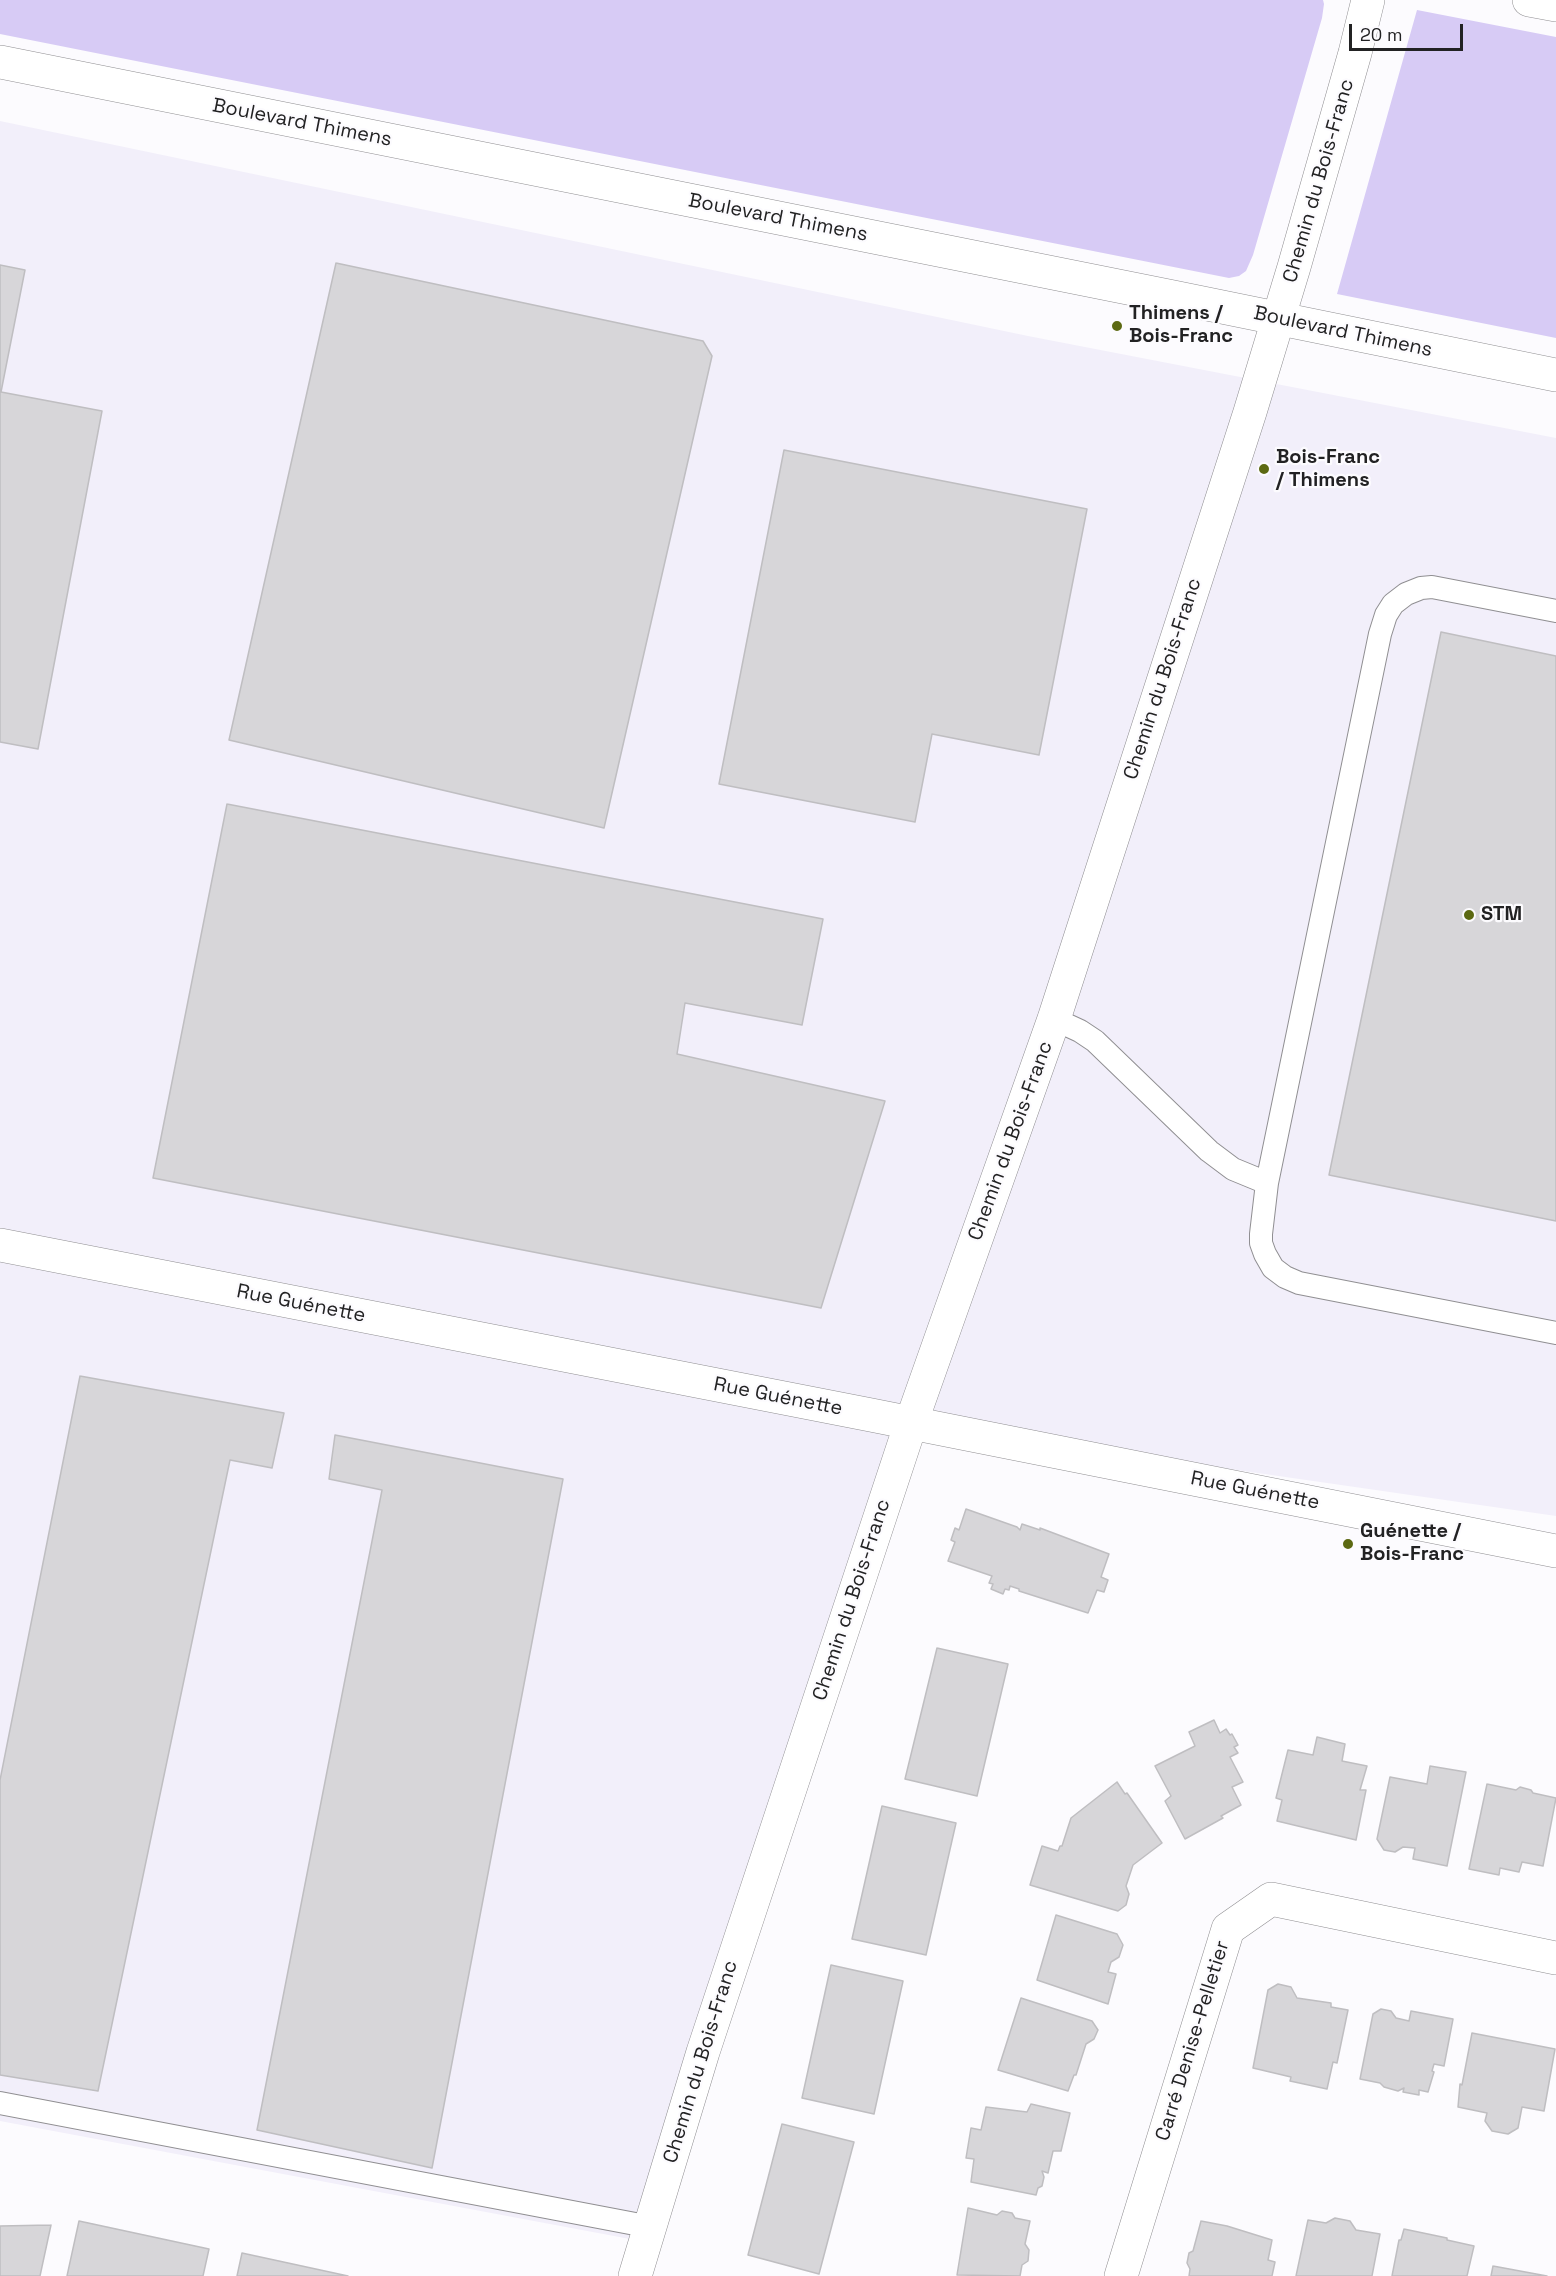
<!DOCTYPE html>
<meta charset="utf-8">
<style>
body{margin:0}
#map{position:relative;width:1556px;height:2276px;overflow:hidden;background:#fcfbfe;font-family:"Space Grotesk",sans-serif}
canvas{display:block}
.scale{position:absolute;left:1349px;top:24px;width:114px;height:27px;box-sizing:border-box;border:3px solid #222223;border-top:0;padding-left:8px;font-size:18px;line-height:21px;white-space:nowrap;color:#222223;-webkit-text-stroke:4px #fcfbfe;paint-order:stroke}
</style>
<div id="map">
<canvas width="1556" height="2276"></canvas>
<div class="scale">20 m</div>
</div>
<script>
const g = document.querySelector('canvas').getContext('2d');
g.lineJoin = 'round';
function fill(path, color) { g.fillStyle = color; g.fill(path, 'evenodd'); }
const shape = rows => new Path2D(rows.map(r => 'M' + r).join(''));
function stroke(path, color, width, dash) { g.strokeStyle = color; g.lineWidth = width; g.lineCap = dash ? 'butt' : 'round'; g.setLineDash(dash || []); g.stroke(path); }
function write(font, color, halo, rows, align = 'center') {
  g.font = font + ' "Space Grotesk",sans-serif'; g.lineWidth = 4.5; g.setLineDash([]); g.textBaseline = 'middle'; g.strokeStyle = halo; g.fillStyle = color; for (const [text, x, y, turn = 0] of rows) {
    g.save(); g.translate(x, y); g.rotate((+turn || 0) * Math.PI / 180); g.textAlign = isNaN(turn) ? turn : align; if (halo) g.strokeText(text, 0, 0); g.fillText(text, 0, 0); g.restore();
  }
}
const built = shape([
 [0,121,1028,336,1556,438,1556,1516,911,1423,646,2242,0,2121]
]);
const green = shape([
 [0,0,1323,0,1324,4,1322,18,1253,255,1246,271,1239,276,1229,278,0,34],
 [1417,10,1556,37,1556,338,1337,294]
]);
const building = shape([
 [336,263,703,341,712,356,604,828,229,740,336,263],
 [0,265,25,270,1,392,102,411,38,749,0,742,0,265],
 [784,450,1087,509,1039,755,932,734,915,822,719,784,784,450],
 [1441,632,1556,656,1556,1221,1329,1175,1441,632],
 [227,804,823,919,802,1025,685,1003,677,1054,885,1101,821,1308,153,1178,227,804],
 [80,1376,284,1413,272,1468,230,1460,98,2091,0,2075,0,1780,80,1376],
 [335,1435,563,1479,432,2168,257,2130,382,1490,329,1479,335,1435],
 [966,1509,1017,1527,1020,1530,1022,1524,1040,1530,1040,1528,1109,1554,1101,1577,1108,1580,1104,1592,1097,1590,1088,1613,1019,1591,1019,1589,1010,1586,1009,1590,1005,1589,1003,1594,991,1589,993,1584,989,1583,992,1576,948,1561,955,1542,951,1540,955,1528,959,1530,966,1509],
 [937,1648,1008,1664,977,1796,905,1779,937,1648],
 [1214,1720,1220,1733,1226,1729,1230,1735,1232,1734,1238,1745,1234,1747,1238,1753,1230,1757,1243,1782,1232,1787,1241,1805,1221,1816,1223,1818,1185,1839,1165,1801,1171,1796,1155,1766,1195,1746,1189,1732,1214,1720],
 [1317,1737,1345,1744,1342,1761,1367,1766,1360,1790,1366,1790,1356,1840,1277,1821,1282,1800,1276,1798,1288,1750,1313,1755,1317,1737],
 [1430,1766,1466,1772,1447,1866,1413,1859,1415,1848,1403,1847,1395,1852,1384,1850,1377,1839,1390,1777,1427,1784,1430,1766],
 [1117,1782,1125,1794,1127,1793,1162,1843,1133,1865,1126,1886,1129,1894,1126,1905,1118,1911,1030,1885,1042,1846,1058,1851,1060,1846,1062,1846,1071,1818,1117,1782],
 [1487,1784,1516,1790,1520,1787,1531,1790,1533,1793,1556,1798,1543,1866,1522,1862,1519,1872,1500,1868,1499,1875,1469,1869,1487,1784],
 [882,1806,956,1823,926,1955,852,1939,882,1806],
 [1056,1915,1117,1934,1123,1945,1119,1957,1111,1962,1108,1972,1116,1974,1108,2004,1037,1980,1056,1915],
 [831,1965,903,1981,874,2114,802,2098,831,1965],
 [1278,1984,1291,1987,1297,1998,1331,2003,1331,2007,1348,2010,1337,2063,1333,2062,1327,2089,1290,2081,1291,2077,1253,2068,1268,1990,1278,1984],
 [1021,1998,1092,2021,1098,2030,1094,2039,1086,2044,1076,2075,1074,2075,1068,2091,998,2070,1021,1998],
 [1381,2009,1391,2011,1396,2018,1409,2021,1411,2011,1453,2019,1444,2066,1434,2064,1432,2071,1434,2072,1428,2092,1419,2090,1419,2095,1403,2092,1404,2088,1398,2091,1384,2087,1380,2083,1360,2079,1373,2014,1381,2009],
 [1472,2033,1555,2049,1544,2111,1522,2107,1518,2128,1508,2134,1492,2131,1485,2121,1487,2113,1458,2107,1460,2084,1462,2085,1472,2033],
 [1031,2104,1070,2113,1061,2151,1053,2151,1048,2173,1042,2171,1044,2177,1042,2186,1038,2188,1036,2195,971,2182,974,2159,966,2158,971,2128,981,2130,986,2107,1027,2112,1031,2104],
 [782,2124,854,2142,819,2274,748,2255,782,2124],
 [968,2208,997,2215,1002,2211,1012,2213,1015,2218,1030,2221,1025,2244,1029,2250,1028,2261,1022,2265,1020,2276,957,2275,968,2208],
 [1335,2218,1350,2221,1356,2230,1380,2234,1372,2276,1296,2276,1308,2220,1326,2223,1335,2218],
 [79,2221,209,2249,203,2276,67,2276,79,2221],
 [1201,2221,1227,2226,1272,2240,1268,2260,1275,2262,1272,2276,1189,2276,1190,2269,1187,2263,1189,2253,1193,2251,1201,2221],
 [51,2225,40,2276,0,2276,0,2226,51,2225],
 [1404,2229,1447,2238,1447,2240,1474,2246,1467,2276,1392,2276,1399,2240,1401,2240,1404,2229],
 [242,2253,348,2276,237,2276,242,2253],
 [1493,2266,1547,2276,1491,2276,1493,2266]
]);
const service = shape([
 [1556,611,1432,587,1421,588,1406,594,1393,604,1386,615,1380,634,1267,1183,1261,1234,1261,1243,1265,1254,1273,1268,1285,1277,1299,1283,1556,1333],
 [1054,1019,1080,1031,1095,1041,1209,1151,1233,1169,1267,1183],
 [0,2103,651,2227]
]);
const minor = shape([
 [0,1245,871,1415,1556,1551],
 [635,2276,703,2052,911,1423,1054,1019,1250,412,1294,267,1355,53,1368,0],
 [1121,2276,1228,1929,1271,1899,1556,1958]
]);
const tertiary = shape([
 [1529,0,1556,5],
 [0,62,1173,297,1556,375]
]);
const markers = [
 [1117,326,6,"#5c6912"],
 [1264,469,6,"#5c6912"],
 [1469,915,6,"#5c6912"],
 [1348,1544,6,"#5c6912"]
];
const streetNames = [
 ["Boulevard Thimens",302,123,11],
 ["Chemin du Bois-Franc",1319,181,-74],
 ["Boulevard Thimens",778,218,11],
 ["Boulevard Thimens",1343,332,12],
 ["Chemin du Bois-Franc",1163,679,-72],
 ["Chemin du Bois-Franc",1011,1141,-70],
 ["Rue Guénette",301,1304,11],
 ["Rue Guénette",778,1397,11],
 ["Rue Guénette",1255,1491,11],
 ["Chemin du Bois-Franc",852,1600,-72],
 ["Carré Denise-Pelletier",1193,2041,-73],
 ["Chemin du Bois-Franc",701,2062,-73]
];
const poiNames = [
 ["Thimens /",1129,314],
 ["Bois-Franc",1129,337],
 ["Bois-Franc",1276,458],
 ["/ Thimens",1276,481],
 ["STM",1481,915],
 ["Guénette /",1360,1532],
 ["Bois-Franc",1360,1555]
];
fill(built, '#f2effa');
fill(green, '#d7cbf5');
fill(building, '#d7d6d9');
stroke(building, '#bfbec1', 1.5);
stroke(service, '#908f92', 24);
stroke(minor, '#908f92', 34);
stroke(tertiary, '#908f92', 34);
stroke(service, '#fff', 22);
stroke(minor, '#fff', 33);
stroke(tertiary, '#fff', 33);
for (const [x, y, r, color] of markers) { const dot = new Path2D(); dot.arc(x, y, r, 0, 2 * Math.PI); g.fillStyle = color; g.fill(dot); stroke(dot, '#fcfbfe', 2); }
write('20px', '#222223', '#fcfbfe', streetNames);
write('bold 20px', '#222223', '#fcfbfe', poiNames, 'left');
</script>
